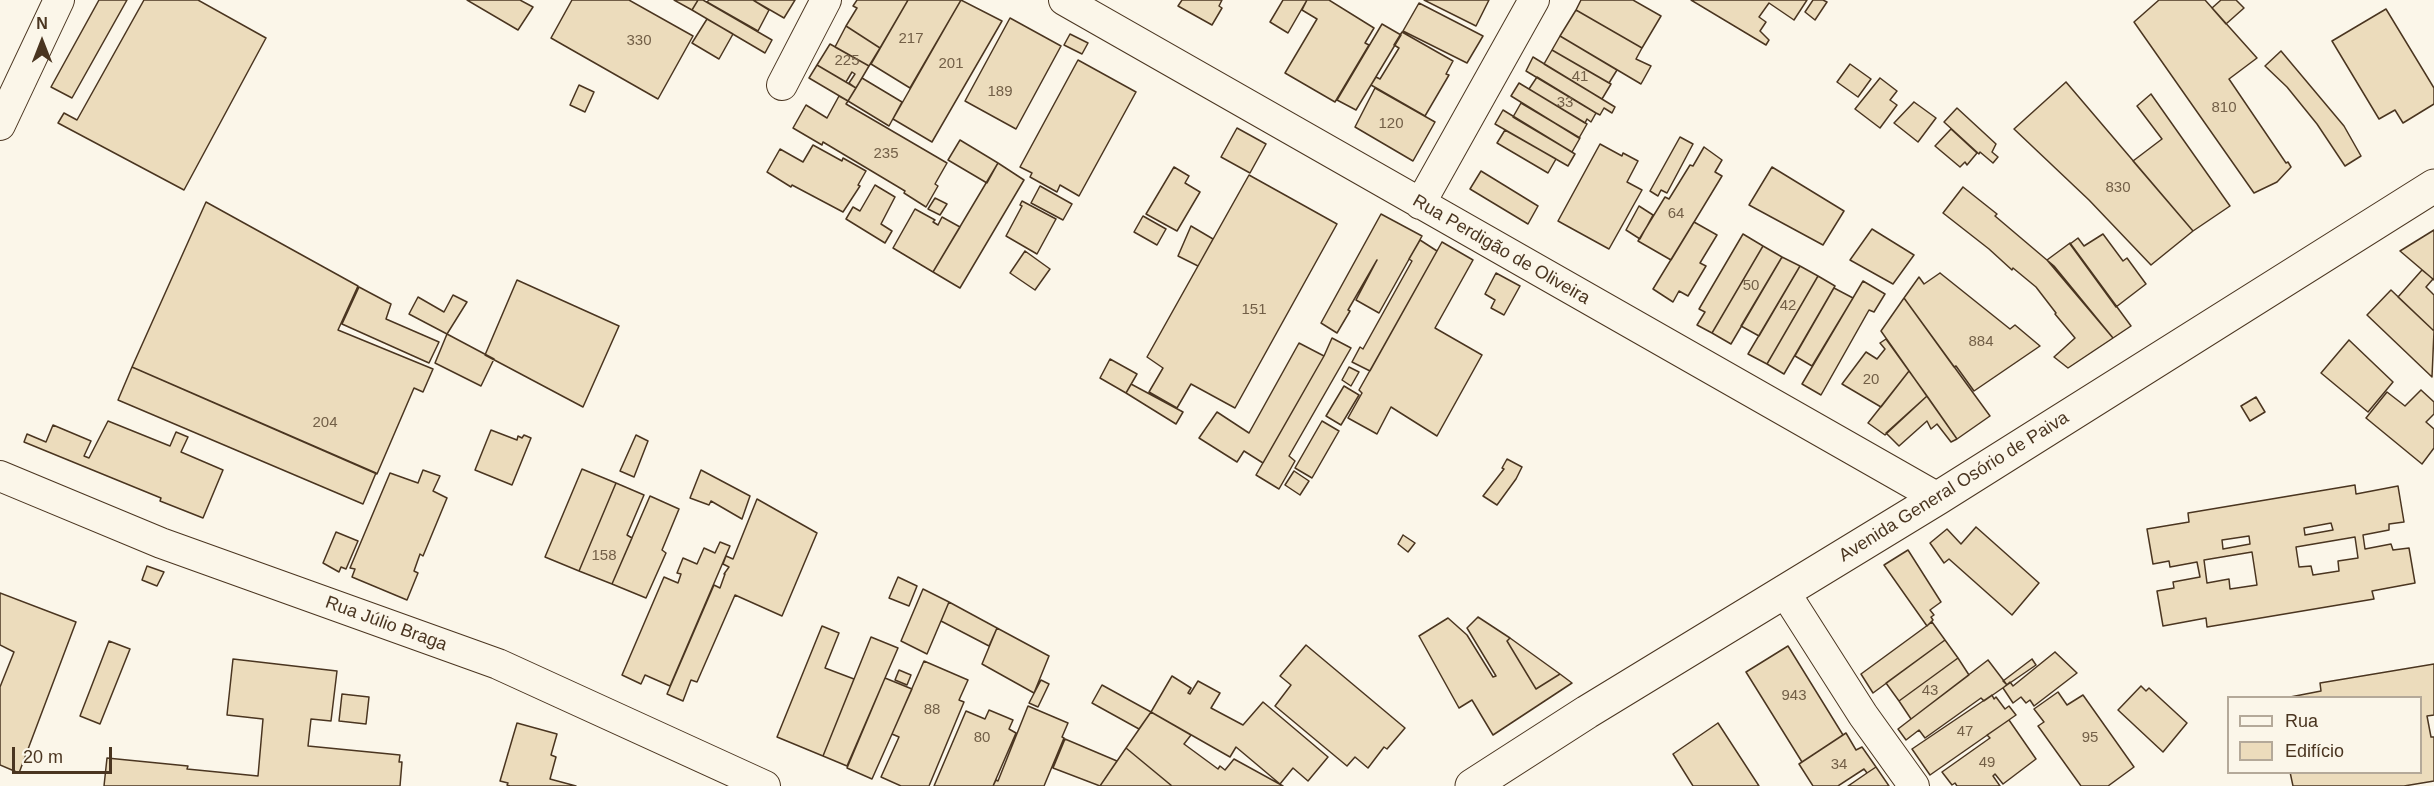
<!DOCTYPE html>
<meta charset="utf-8">
<style>
body{margin:0}
#map{position:relative;width:2434px;height:786px;overflow:hidden;background:#fbf6e9;font-family:Helvetica,sans-serif}
canvas{display:block}
.legend{position:absolute;left:2227px;top:696px;width:195px;height:78px;box-sizing:border-box;background:#fbf6e9;border:2px solid #b4a999;margin:0;padding:8px 10px;list-style:none;font-size:18px;color:#4a3520}
.legend li{display:flex;align-items:center;gap:12px;height:30px}
.legend b{width:30px;border:2px solid #b4a999}
.north{position:absolute;left:12px;top:12px;width:60px;height:60px;-webkit-text-stroke:4px #fbf6e9;paint-order:stroke;rotate:0deg;font-size:16px;font-weight:700;line-height:24px;text-align:center;color:#4a3520}
.north::after{content:'';display:block;margin:auto;width:21px;height:27px;background:#4a3520;clip-path:polygon(50% 0,100% 100%,50% 72%,0 100%)}
.scale{position:absolute;left:12px;top:747px;width:100px;height:27px;box-sizing:border-box;border:3px solid #4a3520;border-top:0;padding-left:8px;font-size:18px;line-height:21px;white-space:nowrap;color:#4a3520;-webkit-text-stroke:4px #fbf6e9;paint-order:stroke}
</style>
<div id="map">
<canvas width="2434" height="786"></canvas>
<ul class="legend">
<li><b style="height:8px;background:#fbf6e9"></b>Rua</li>
<li><b style="height:16px;background:#ecdcbc"></b>Edifício</li>
</ul>
<div class="north">N</div>
<div class="scale">20 m</div>
</div>
<script>
const g = document.querySelector('canvas').getContext('2d');
g.lineJoin = 'round';
function fill(path, color) { g.fillStyle = color; g.fill(path, 'evenodd'); }
const shape = rows => new Path2D(rows.map(r => 'M' + r).join(''));
function stroke(path, color, width, dash) { g.strokeStyle = color; g.lineWidth = width; g.lineCap = dash ? 'butt' : 'round'; g.setLineDash(dash || []); g.stroke(path); }
function write(font, color, halo, rows, align = 'center') {
  g.font = font + ' Helvetica,sans-serif'; g.lineWidth = 4.5; g.setLineDash([]); g.textBaseline = 'middle'; g.strokeStyle = halo; g.fillStyle = color; for (const [text, x, y, turn = 0] of rows) {
    g.save(); g.translate(x, y); g.rotate((+turn || 0) * Math.PI / 180); g.textAlign = isNaN(turn) ? turn : align; if (halo) g.strokeText(text, 0, 0); g.fillText(text, 0, 0); g.restore();
  }
}
const building = shape([
 [99,0,127,0,72,98,51,87,99,0],
 [144,0,198,0,266,38,184,190,58,123,64,113,77,120,144,0],
 [467,0,520,0,533,7,518,30,467,0],
 [572,0,629,0,693,36,658,99,551,38,572,0],
 [674,0,698,0,692,10,674,0],
 [698,0,703,0,772,40,765,53,692,10,698,0],
 [709,0,753,0,769,10,758,31,707,2,709,0],
 [753,0,795,0,784,18,753,0],
 [857,0,908,0,880,48,846,26,857,8,853,6,857,0],
 [908,0,961,0,910,88,871,64,908,0],
 [961,0,1002,21,932,142,893,119,961,0],
 [1182,0,1222,0,1219,6,1222,8,1212,25,1178,6,1182,0],
 [1283,0,1307,0,1288,33,1270,22,1283,0],
 [1307,0,1329,0,1374,28,1365,43,1369,45,1335,102,1285,73,1317,19,1302,10,1307,0],
 [1424,0,1489,0,1476,26,1424,0],
 [1581,0,1633,0,1661,16,1642,48,1576,10,1581,0],
 [1691,0,1807,0,1794,20,1769,3,1759,17,1766,22,1760,31,1769,40,1766,45,1691,0],
 [1813,0,1823,0,1827,2,1815,20,1805,12,1813,0],
 [2159,0,2205,0,2257,58,2229,79,2286,163,2288,162,2291,167,2277,182,2254,193,2134,22,2159,0],
 [2221,0,2236,0,2244,8,2226,24,2212,8,2221,0],
 [1419,3,1483,36,1467,63,1403,31,1419,3],
 [2386,9,2434,88,2434,104,2403,123,2395,110,2379,119,2332,41,2386,9],
 [1576,10,1642,48,1636,59,1651,66,1641,84,1560,36,1576,10],
 [1010,18,1061,46,1016,129,965,101,1010,18],
 [707,19,733,34,719,59,692,43,707,19],
 [1382,24,1401,35,1356,110,1337,100,1382,24],
 [846,26,880,48,869,66,835,47,846,26],
 [1402,32,1453,61,1446,74,1449,75,1425,116,1371,85,1376,77,1380,79,1399,48,1394,45,1402,32],
 [1070,34,1088,43,1082,54,1064,45,1070,34],
 [1560,36,1617,70,1609,83,1552,50,1560,36],
 [830,44,869,66,856,88,849,83,855,74,852,72,846,82,817,65,830,44],
 [1552,50,1611,84,1602,99,1544,64,1552,50],
 [2281,51,2344,126,2361,156,2345,166,2317,124,2287,87,2265,66,2281,51],
 [1533,57,1615,107,1612,113,1604,108,1600,115,1596,113,1526,71,1533,57],
 [1078,60,1136,92,1079,196,1060,185,1057,192,1030,177,1032,173,1020,167,1078,60],
 [1850,64,1871,79,1858,97,1837,82,1850,64],
 [817,65,856,88,848,101,809,78,817,65],
 [1537,77,1596,113,1591,122,1587,119,1585,123,1529,89,1537,77],
 [862,78,902,102,889,126,848,101,862,78],
 [1880,78,1897,91,1890,100,1897,105,1880,128,1855,109,1880,78],
 [2066,82,2193,231,2151,265,2089,200,2014,129,2066,82],
 [1519,83,1587,124,1579,138,1511,96,1519,83],
 [579,85,594,92,585,112,570,105,579,85],
 [1375,88,1435,122,1413,161,1355,127,1375,88],
 [2151,94,2230,206,2193,231,2133,161,2162,139,2137,106,2151,94],
 [839,96,848,101,846,104,947,163,935,184,938,186,926,207,904,193,905,191,823,142,822,145,793,128,806,105,827,118,839,96],
 [1914,102,1936,118,1918,142,1894,123,1914,102],
 [1521,103,1580,138,1572,152,1513,117,1521,103],
 [1957,108,1996,144,1992,152,1998,157,1993,163,1980,152,1979,154,1944,122,1957,108],
 [1503,110,1575,154,1568,166,1495,124,1503,110],
 [1237,128,1266,144,1250,173,1221,157,1237,128],
 [1951,129,1977,153,1967,165,1965,162,1960,167,1935,146,1951,129],
 [1505,130,1556,159,1548,173,1497,143,1505,130],
 [1680,137,1693,144,1667,193,1661,190,1658,196,1650,191,1680,137],
 [960,140,998,163,987,183,948,160,960,140],
 [1600,144,1622,156,1623,153,1638,161,1627,182,1642,190,1609,249,1558,221,1600,144],
 [813,145,842,161,843,158,866,171,858,185,860,186,843,212,792,185,791,187,767,172,780,149,803,162,813,145],
 [1704,147,1722,160,1715,172,1722,176,1671,260,1638,241,1665,197,1669,199,1690,165,1693,166,1704,147],
 [998,163,1024,180,960,288,933,272,998,163],
 [1174,167,1189,176,1185,183,1200,192,1177,231,1146,214,1174,167],
 [1772,167,1844,211,1823,245,1749,205,1772,167],
 [1481,171,1538,206,1528,224,1470,189,1481,171],
 [1249,175,1337,224,1235,408,1191,384,1177,408,1149,392,1163,368,1147,357,1249,175],
 [875,185,895,197,881,224,892,231,885,243,846,219,853,207,860,211,875,185],
 [1040,186,1072,204,1063,220,1031,203,1040,186],
 [1963,187,1997,214,1995,216,2054,266,2113,338,2068,368,2054,357,2075,338,2055,314,2056,313,2036,287,2013,268,2012,270,1989,249,1943,213,1963,187],
 [935,198,947,204,940,215,928,209,935,198],
 [1022,201,1056,219,1037,254,1006,236,1022,206,1020,205,1022,201],
 [206,202,358,286,338,330,433,369,423,392,414,388,377,474,132,367,206,202],
 [1639,206,1653,215,1640,239,1626,230,1639,206],
 [915,209,935,220,933,222,938,225,942,217,960,227,933,272,893,248,915,209],
 [1381,214,1422,236,1379,313,1356,300,1377,260,1348,310,1350,311,1337,333,1321,323,1381,214],
 [1143,216,1166,229,1157,245,1134,232,1143,216],
 [1694,222,1717,235,1700,263,1706,266,1688,296,1679,291,1673,302,1653,289,1694,222],
 [1191,226,1213,239,1198,266,1178,256,1191,226],
 [1872,229,1914,255,1893,284,1850,260,1872,229],
 [2434,230,2434,280,2400,251,2434,230],
 [1743,234,1763,246,1712,333,1697,325,1705,312,1699,309,1743,234],
 [2103,234,2123,261,2127,258,2146,284,2116,307,2070,244,2078,238,2084,246,2103,234],
 [1420,240,1437,251,1370,371,1352,362,1360,347,1363,349,1412,261,1409,259,1420,240],
 [1442,242,1473,260,1435,328,1482,355,1437,436,1391,407,1377,434,1348,418,1362,393,1359,390,1442,242],
 [2070,243,2131,326,2113,338,2047,260,2070,243],
 [1763,246,1782,257,1731,344,1712,333,1763,246],
 [1025,251,1050,269,1035,290,1010,273,1025,251],
 [1782,257,1800,266,1759,336,1741,326,1782,257],
 [1800,266,1818,276,1767,364,1748,354,1800,266],
 [2422,270,2433,279,2426,287,2434,295,2434,331,2398,297,2422,270],
 [1496,273,1520,286,1504,315,1491,308,1495,300,1485,294,1496,273],
 [1940,273,2010,329,2015,325,2040,346,1974,391,1956,366,1954,367,1904,298,1919,277,1924,284,1940,273],
 [1818,276,1835,286,1784,374,1767,364,1818,276],
 [517,280,619,326,583,407,485,355,517,280],
 [1863,281,1885,294,1874,312,1869,310,1821,395,1802,384,1863,281],
 [359,287,391,304,386,319,439,342,429,363,342,324,359,287],
 [1834,288,1853,298,1812,366,1795,356,1834,288],
 [2391,290,2434,331,2432,377,2367,315,2391,290],
 [453,295,467,302,447,334,409,314,418,297,444,312,453,295],
 [1904,298,1990,416,1957,439,1881,331,1904,298],
 [447,334,494,359,481,386,435,363,447,334],
 [1332,338,1351,348,1289,456,1295,461,1279,489,1256,475,1324,356,1332,338],
 [1886,339,1909,371,1881,407,1842,384,1866,352,1877,359,1885,349,1880,343,1886,339],
 [2349,340,2393,382,2368,412,2321,373,2349,340],
 [1299,343,1324,356,1263,463,1244,451,1237,462,1199,438,1217,412,1249,433,1299,343],
 [1110,359,1137,374,1126,393,1100,378,1110,359],
 [132,367,376,473,363,504,118,400,132,367],
 [1349,367,1359,372,1351,386,1342,380,1349,367],
 [1909,371,1927,396,1885,435,1868,423,1909,371],
 [1131,384,1183,412,1176,424,1126,393,1131,384],
 [1344,386,1359,395,1341,425,1326,416,1344,386],
 [2421,390,2434,402,2434,414,2426,422,2434,429,2434,448,2422,464,2366,418,2387,392,2405,406,2421,390],
 [1927,396,1957,439,1951,442,1937,424,1931,429,1927,421,1899,446,1886,433,1927,396],
 [2256,397,2265,412,2250,421,2241,406,2256,397],
 [108,421,170,446,176,432,188,437,181,452,223,470,203,518,160,501,161,498,24,442,27,434,46,442,53,425,91,441,84,456,89,458,108,421],
 [1322,421,1339,431,1312,478,1295,468,1322,421],
 [491,430,517,440,518,436,522,438,524,435,531,438,512,485,475,470,491,430],
 [636,435,648,441,634,477,620,471,636,435],
 [1507,459,1522,467,1516,479,1497,505,1483,496,1504,469,1502,468,1507,459],
 [582,469,616,483,579,571,545,557,582,469],
 [423,470,440,476,433,491,447,498,423,556,420,554,414,571,418,573,407,600,352,577,355,569,350,568,390,473,418,483,423,470],
 [701,470,750,496,742,519,711,501,709,505,690,498,701,470],
 [1294,471,1309,481,1300,495,1285,485,1294,471],
 [616,483,644,495,627,535,632,538,612,584,579,571,616,483],
 [2355,485,2356,494,2398,486,2404,522,2389,524,2389,530,2363,535,2365,549,2391,544,2393,550,2409,548,2415,583,2372,591,2374,599,2207,627,2206,618,2163,626,2157,591,2174,588,2173,582,2200,577,2197,562,2170,567,2169,561,2153,564,2147,529,2189,522,2188,513,2355,485],
 [2331,523,2333,530,2305,535,2304,528,2331,523],
 [2249,536,2250,544,2223,549,2222,540,2249,536],
 [2355,537,2358,558,2338,561,2339,571,2313,575,2311,566,2299,567,2296,547,2355,537],
 [2252,552,2257,585,2230,589,2229,579,2207,583,2204,560,2252,552],
 [650,496,679,509,662,550,666,553,646,598,612,584,650,496],
 [757,499,817,533,782,616,735,595,697,682,691,680,683,701,667,694,714,585,720,588,725,574,724,574,729,567,723,564,726,556,733,559,757,499],
 [1976,527,2039,583,2012,615,1949,559,1944,563,1930,543,1947,529,1961,544,1976,527],
 [336,532,358,541,346,569,341,567,339,572,323,563,336,532],
 [1403,535,1415,543,1408,552,1398,544,1403,535],
 [720,542,730,546,670,686,645,675,641,684,622,675,664,577,678,583,681,574,677,573,683,558,697,564,704,548,715,553,720,542],
 [1908,550,1941,602,1930,610,1934,615,1931,617,1933,620,1927,626,1884,565,1908,550],
 [147,566,164,572,157,586,142,580,147,566],
 [898,577,917,586,909,606,889,598,898,577],
 [923,589,949,602,927,654,901,641,923,589],
 [0,593,76,622,19,773,0,765,0,687,14,652,0,645,0,593],
 [949,602,997,628,989,646,941,621,949,602],
 [1478,617,1510,638,1507,641,1536,689,1560,674,1572,683,1493,735,1472,700,1459,708,1419,636,1448,618,1467,635,1493,677,1496,676,1467,628,1478,617],
 [1932,622,1945,640,1873,693,1861,674,1932,622],
 [822,626,839,633,825,668,854,679,823,756,777,737,822,626],
 [997,628,1049,656,1034,693,982,664,997,628],
 [871,637,898,648,847,766,823,756,871,637],
 [1510,638,1560,674,1536,689,1507,641,1510,638],
 [1945,640,1958,658,1899,701,1886,683,1945,640],
 [109,641,130,649,100,724,80,716,109,641],
 [1306,645,1405,728,1387,749,1384,747,1368,768,1355,757,1347,766,1275,706,1291,685,1280,676,1306,645],
 [1788,646,1843,735,1802,762,1746,672,1788,646],
 [2055,652,2077,673,2034,706,2030,700,2026,703,2021,697,2013,703,2003,688,2010,682,2013,686,2055,652],
 [1958,658,1969,675,1911,719,1899,701,1958,658],
 [233,659,337,671,331,721,311,719,308,746,400,755,399,762,402,762,400,786,104,786,107,758,188,766,187,769,258,776,263,719,227,715,233,659],
 [2032,659,2036,665,2007,685,2003,681,2032,659],
 [1988,660,2007,685,1984,701,1981,698,1925,738,1919,730,1906,740,1898,729,1988,660],
 [924,661,968,680,959,700,964,702,929,786,901,786,881,777,899,737,892,734,924,661],
 [2434,664,2434,715,2427,716,2431,737,2434,737,2434,781,2404,786,2293,786,2290,772,2420,772,2420,698,2285,698,2321,691,2320,683,2434,664],
 [899,670,911,675,907,685,895,680,899,670],
 [1172,676,1191,688,1188,693,1190,694,1198,681,1220,693,1211,708,1243,725,1263,702,1328,757,1308,781,1293,768,1280,784,1236,747,1230,757,1151,712,1172,676],
 [885,678,912,689,872,779,847,768,885,678],
 [1041,680,1049,684,1038,707,1029,703,1041,680],
 [1102,685,1151,712,1139,729,1092,703,1102,685],
 [2141,686,2146,691,2149,688,2187,723,2163,752,2118,710,2141,686],
 [2058,692,2067,705,2083,695,2134,767,2108,786,2081,786,2038,726,2044,722,2034,709,2058,692],
 [342,694,369,697,366,724,339,721,342,694],
 [1992,695,1994,699,1996,697,2005,709,2009,706,2016,715,1930,775,1912,749,1992,695],
 [1028,706,1068,723,1062,737,1064,738,1044,786,993,786,996,780,998,781,1028,706],
 [989,710,1013,720,1009,729,1016,733,993,786,934,786,966,711,985,719,989,710],
 [1151,712,1191,735,1184,744,1218,769,1220,766,1225,770,1234,759,1283,786,1172,786,1126,748,1151,712],
 [2009,720,2036,759,2003,784,1995,774,1993,776,2000,786,1957,786,1955,783,1952,785,1942,772,1990,738,1987,735,2009,720],
 [517,723,557,734,551,755,556,757,550,779,576,786,510,786,507,785,508,783,500,781,517,723],
 [1718,723,1759,786,1693,786,1673,754,1718,723],
 [1846,733,1856,750,1862,747,1876,767,1867,773,1864,769,1838,786,1813,786,1799,764,1846,733],
 [1065,739,1117,761,1100,786,1053,768,1065,739],
 [1126,748,1172,786,1100,786,1126,748],
 [1876,767,1889,786,1848,786,1867,773,1876,767]
]);
const minor = shape([
 [1064,0,1938,498],
 [782,85,826,0],
 [0,125,59,0],
 [1420,204,1534,0],
 [0,476,161,543,498,664,765,786],
 [1784,591,1863,715,1914,786]
]);
const primary = shape([
 [1472,786,1587,712,1938,498,2434,186]
]);
const numberNames = [
 ["217",911,39],
 ["330",639,41],
 ["225",847,61],
 ["201",951,64],
 ["41",1580,77],
 ["189",1000,92],
 ["33",1565,103],
 ["810",2224,108],
 ["120",1391,124],
 ["235",886,154],
 ["830",2118,188],
 ["64",1676,214],
 ["50",1751,286],
 ["42",1788,306],
 ["151",1254,310],
 ["884",1981,342],
 ["20",1871,380],
 ["204",325,423],
 ["158",604,556],
 ["43",1930,691],
 ["943",1794,696],
 ["88",932,710],
 ["47",1965,732],
 ["80",982,738],
 ["95",2090,738],
 ["49",1987,763],
 ["34",1839,765]
];
const streetNames = [
 ["Rua Perdigão de Oliveira",1501,250,30],
 ["Avenida General Osório de Paiva",1954,487,-32],
 ["Rua Júlio Braga",386,624,20]
];
fill(building, '#ecdcbc');
stroke(building, '#4a3520', 1.5);
stroke(minor, '#4a3520', 32);
stroke(primary, '#4a3520', 35);
stroke(minor, '#fbf6e9', 30);
stroke(primary, '#fbf6e9', 33);
write('15px', '#725f47', null, numberNames);
write('18px', '#4a3520', '#fbf6e9', streetNames);
</script>
